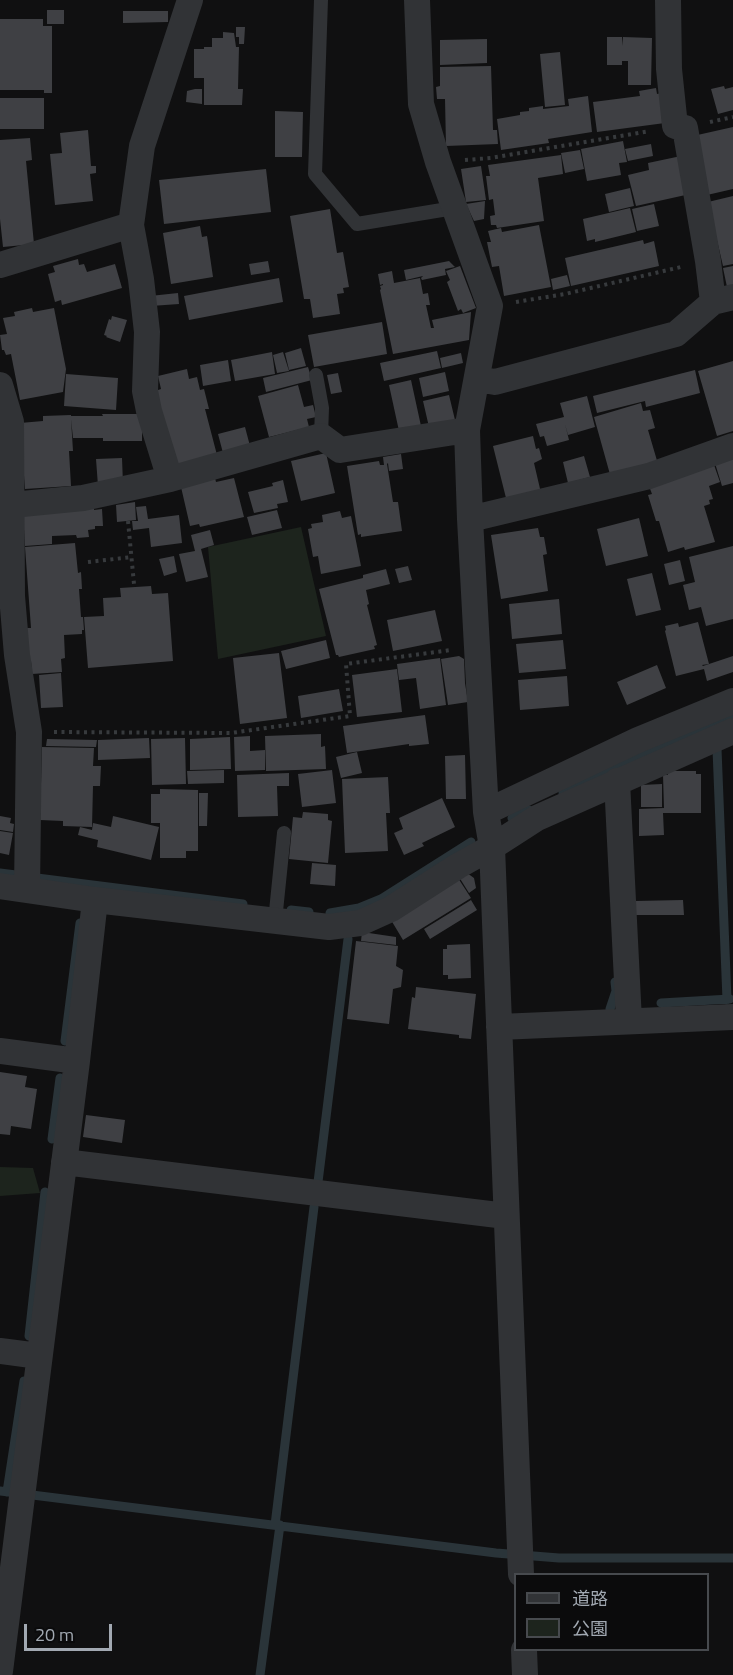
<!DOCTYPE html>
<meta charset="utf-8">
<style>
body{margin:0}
#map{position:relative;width:733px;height:1675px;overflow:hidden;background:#101011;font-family:"Titillium Web","Noto Sans JP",sans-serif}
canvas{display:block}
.legend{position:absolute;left:514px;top:1573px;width:195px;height:78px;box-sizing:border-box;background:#0b0b0c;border:2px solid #474a4e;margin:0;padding:8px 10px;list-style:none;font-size:18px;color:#a2a9b2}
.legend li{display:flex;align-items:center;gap:12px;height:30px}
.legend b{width:30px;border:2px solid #474a4e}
.scale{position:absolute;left:24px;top:1624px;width:88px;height:27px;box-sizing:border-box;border:3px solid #a2a9b2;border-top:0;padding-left:8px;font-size:18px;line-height:21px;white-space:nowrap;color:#a2a9b2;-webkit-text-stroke:4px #0b0b0c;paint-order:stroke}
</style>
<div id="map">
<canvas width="733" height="1675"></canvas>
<ul class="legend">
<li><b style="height:8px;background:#313336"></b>道路</li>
<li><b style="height:16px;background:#1d241d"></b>公園</li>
</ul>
<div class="scale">20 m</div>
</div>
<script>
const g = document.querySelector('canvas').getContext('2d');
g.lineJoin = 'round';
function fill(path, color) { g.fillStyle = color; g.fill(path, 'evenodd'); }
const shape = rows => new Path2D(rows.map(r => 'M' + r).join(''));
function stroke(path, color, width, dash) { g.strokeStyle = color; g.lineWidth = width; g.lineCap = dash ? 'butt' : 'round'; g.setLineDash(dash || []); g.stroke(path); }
const green = shape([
 [301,527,326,636,218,659,208,547],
 [0,1167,33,1168,40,1193,0,1196]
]);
const stream = shape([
 [717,749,727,1000],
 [563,793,633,759,733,716],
 [512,818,529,810],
 [0,873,16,875],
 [37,878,243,904],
 [291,910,309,912],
 [330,913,359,908,381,899,471,842],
 [661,1003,730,999],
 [610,1009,616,991,615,982],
 [65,1041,80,923],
 [52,1139,60,1078],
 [318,1182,348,939],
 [29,1336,45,1192],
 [0,1491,496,1553,559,1558,733,1558],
 [7,1492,24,1381],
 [275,1525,314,1207],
 [260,1675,280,1525]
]);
const building = shape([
 [47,10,64,10,64,24,47,24],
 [123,11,168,11,168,22,123,23],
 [0,19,43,19,43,26,52,26,52,93,44,93,44,90,0,90],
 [236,27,245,27,244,44,239,44,239,37,236,37],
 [223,32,234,33,236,47,239,47,238,89,243,89,242,105,204,105,204,78,194,78,194,49,204,49,204,47,212,47,212,38,223,38],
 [607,37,622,37,623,46,623,37,652,38,651,85,628,85,628,61,622,61,622,65,607,65],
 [487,39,487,63,440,65,440,40],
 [560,52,565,105,545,107,540,54],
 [491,66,493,130,497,130,498,144,446,146,445,99,437,99,436,87,440,86,440,67],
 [724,86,725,89,733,87,733,110,718,114,711,89],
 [656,88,657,94,661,93,665,123,597,132,593,102,640,96,639,91],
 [195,89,202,89,202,104,186,102,187,91],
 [588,96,592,132,548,139,549,143,501,150,497,119,520,115,520,112,529,111,529,108,543,106,543,109,569,106,568,99],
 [0,98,44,98,44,129,0,129],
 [275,111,303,112,302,157,275,157],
 [733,127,733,189,707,195,693,136],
 [88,130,91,166,96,166,96,173,90,174,93,201,55,205,50,154,62,153,60,133],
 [30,138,32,160,26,161,34,244,3,247,0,219,0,140],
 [623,141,627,162,619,163,621,175,587,181,581,149],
 [651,144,653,156,628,161,625,149],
 [580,150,584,169,565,173,561,153],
 [561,155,563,174,538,178,544,221,497,228,496,225,491,225,490,216,495,215,493,199,489,200,486,176,490,176,488,165],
 [681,156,690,194,636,206,628,175,649,170,648,163],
 [481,166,486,200,466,202,461,169],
 [266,169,271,212,164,224,159,180],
 [630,188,634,206,609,212,605,194],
 [733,196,733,264,723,266,708,202],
 [485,201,484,219,474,221,466,204],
 [654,204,659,226,637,231,632,209],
 [630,208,636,232,595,242,595,239,587,241,583,219],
 [330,209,337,253,343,252,349,287,343,288,344,293,337,294,340,314,313,318,310,299,304,299,290,216],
 [539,225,551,287,504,296,499,266,492,267,487,242,491,242,488,231,501,228,502,232],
 [200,226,202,237,207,236,213,277,171,284,163,233],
 [643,240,644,244,654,241,659,266,571,286,565,258],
 [78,259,79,265,84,264,87,272,115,264,122,288,62,305,61,300,55,302,48,274,55,272,53,266],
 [268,261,270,272,251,275,249,264],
 [449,261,455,267,445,269,446,275,422,280,421,278,423,276,406,280,404,270],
 [460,266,476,308,463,313,461,309,458,311,447,282,450,280,446,271],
 [733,266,733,286,727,287,723,268],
 [392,271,394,283,420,278,423,294,428,293,430,305,426,305,431,328,434,328,432,320,471,312,469,340,393,354,380,290,381,289,380,286,383,285,383,284,380,285,378,274],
 [567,275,570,286,553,290,551,279],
 [279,278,283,302,189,320,184,296],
 [178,293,179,304,151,306,150,296],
 [32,308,33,312,54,308,66,369,63,392,20,400,11,354,6,355,4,350,2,350,0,335,7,334,3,318,15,316,14,312],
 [112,316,127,320,120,342,106,337,107,336,104,335,109,319,111,320],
 [382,322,387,354,314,367,308,335],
 [301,348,306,366,289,370,285,353],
 [437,351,441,368,384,381,380,363],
 [272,352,275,374,235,381,231,360],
 [283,352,289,371,277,373,273,355],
 [461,353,463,363,442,368,440,358],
 [228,360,231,381,203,386,200,365],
 [733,361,733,431,717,436,698,371],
 [308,367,312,380,266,392,263,378],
 [187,369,189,379,197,377,200,390,204,389,209,409,205,409,217,455,176,466,155,391,161,389,158,376],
 [695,370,700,393,646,407,645,401,597,413,593,396],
 [445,372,449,391,423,397,419,378],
 [338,373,342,392,331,394,327,375],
 [66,374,118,378,116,410,64,406],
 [411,380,421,426,399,431,389,385],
 [298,385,304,407,313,405,316,417,307,419,309,427,269,437,258,396],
 [449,395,455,420,429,427,423,401],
 [587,396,595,427,568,435,565,424,569,440,547,446,544,436,540,437,536,424,564,417,560,403],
 [641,403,643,411,650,410,655,428,648,430,658,464,611,478,594,417],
 [102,414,142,414,142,441,103,441,103,438,73,438,71,419,73,451,69,451,71,486,25,489,20,423,43,421,43,416,71,415,71,416,103,416],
 [245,427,250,446,223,453,218,434],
 [533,436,536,449,539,448,542,459,534,463,541,493,507,502,493,446],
 [326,453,335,493,301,501,291,461],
 [401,454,403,469,389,471,388,463,387,464,393,502,398,502,402,531,361,537,361,534,358,535,347,466,379,461,380,465,384,465,383,457],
 [733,454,733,483,722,486,714,460],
 [584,456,590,477,568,483,563,462],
 [122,458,123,484,98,486,96,459],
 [713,462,720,482,709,486,713,499,709,500,710,504,704,506,715,542,685,550,684,547,668,552,659,521,656,521,648,495,652,494,649,486],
 [215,478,216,482,234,478,244,517,200,527,199,524,190,526,181,487],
 [283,480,288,502,277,504,278,508,254,513,248,492,273,486,272,483],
 [135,502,136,520,117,522,116,505],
 [146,506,148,519,179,515,182,543,151,547,149,528,133,530,132,521,138,521,136,507],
 [94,508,94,510,102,509,103,526,95,526,95,529,88,530,89,537,77,538,76,535,52,536,52,544,25,546,23,512],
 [277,510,282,528,252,535,247,517],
 [340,511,342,518,351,516,361,566,321,574,318,556,313,557,308,529,312,528,311,524,323,522,322,515],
 [639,518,648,556,606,566,597,529],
 [538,528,540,537,544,537,547,554,543,555,548,591,501,599,491,535],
 [210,530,214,545,201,549,208,577,186,582,179,554,195,551,191,535],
 [75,543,78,573,81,572,82,589,79,589,81,617,83,617,84,630,82,630,82,634,64,635,65,658,61,659,62,672,32,674,31,661,27,661,21,628,31,628,25,547],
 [733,546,733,619,706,626,701,607,689,610,683,585,695,582,689,557],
 [174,556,177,572,164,576,159,559],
 [680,560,685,581,669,585,664,564],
 [408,566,412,580,399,583,395,569],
 [386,569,390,584,366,590,369,604,367,605,377,645,374,646,375,649,339,657,338,655,336,655,319,589,363,578,363,575],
 [652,573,661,610,636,616,627,579],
 [151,586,152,594,168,593,173,661,88,668,84,617,104,616,103,598,121,597,120,588],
 [559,599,562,634,512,639,509,604],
 [435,610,442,641,393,651,387,620],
 [698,622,709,664,702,665,703,666,733,656,733,672,707,681,704,669,676,676,665,631,666,630,665,626,678,623,679,627],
 [326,640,330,658,286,669,281,651],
 [563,640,566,669,519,673,516,644],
 [279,653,287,718,240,724,233,658],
 [459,656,464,659,465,683,468,702,448,705,441,659],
 [440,658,446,705,420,709,416,678,399,680,397,664],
 [657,665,666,688,627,705,617,682],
 [397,669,402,712,357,717,352,675],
 [61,673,63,707,41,708,39,675],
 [567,676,569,706,520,710,518,680],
 [339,689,343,711,301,718,298,696],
 [425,715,429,744,409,746,409,744,347,753,343,726],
 [321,734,321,747,325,746,326,769,266,771,265,736],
 [250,736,250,751,265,750,265,770,235,771,234,737],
 [230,737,231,769,190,770,190,739],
 [149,738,150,758,98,760,98,740],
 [185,738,186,784,152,785,151,739],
 [47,739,97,740,96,747,46,746],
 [42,747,94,748,93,766,101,766,100,786,93,786,92,827,63,826,63,821,40,820],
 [357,752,362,773,341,778,336,757],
 [465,755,466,799,446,799,445,756],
 [224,770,224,783,188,784,187,771],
 [332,770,336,803,302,807,298,774],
 [668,771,696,771,696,774,701,774,701,813,663,813,664,835,639,836,639,809,664,808,663,775,668,775],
 [289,773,289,786,277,786,278,816,238,817,237,775],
 [388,777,390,813,386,813,388,851,345,853,342,779],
 [662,784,662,807,641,807,641,785],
 [160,789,198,790,198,851,186,851,186,858,160,858,160,823,151,823,151,794,160,794],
 [199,793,208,793,207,826,199,826],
 [442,798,455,827,422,843,424,846,404,855,394,833,403,829,399,818],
 [303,812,328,814,328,820,332,821,328,863,289,859,293,817,302,818],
 [0,816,11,818,10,823,14,824,13,832,0,830],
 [113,816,159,827,151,860,97,847,98,840,78,835,80,827,92,830,93,823,111,827],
 [0,831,13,833,9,855,0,853],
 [312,863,336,865,335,886,310,884],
 [467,873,474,878,476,888,469,893,459,877],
 [458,878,471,898,403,940,391,920],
 [471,900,477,910,430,939,424,929],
 [683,900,684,915,635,915,635,901],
 [362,932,396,937,396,945,361,941],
 [356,941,398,946,396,966,403,970,401,987,393,989,389,1024,347,1019],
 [470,944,471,978,448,979,448,975,443,975,443,949,447,949,447,945],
 [416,987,476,994,471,1039,459,1038,459,1035,408,1029,412,997,415,998],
 [0,1072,27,1076,25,1087,37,1089,31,1129,11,1126,10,1135,0,1134],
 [86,1115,125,1120,122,1143,83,1137]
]);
const path = shape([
 [710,122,733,117],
 [465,160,491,158,650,131],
 [516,302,565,294,681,267],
 [128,521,134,584],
 [88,562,132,557],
 [54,732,231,733,350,716,346,664,451,650]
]);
const service = shape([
 [321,0,315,174,357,224,454,208],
 [316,375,322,408,321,436],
 [275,921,284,833]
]);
const minor = shape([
 [417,0,421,104,438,162,490,306,467,430,470,519,486,812,492,847,521,1574],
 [668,0,669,69,675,126,685,128,708,261,713,302,733,297],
 [131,225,141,279,147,332,145,391,149,411,170,479],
 [0,265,131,225,142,146,190,0],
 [477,379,495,382,676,334,713,302],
 [0,385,11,422,12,596,17,655,29,732,27,890],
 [0,504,12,505,83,498,170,479,321,436,340,450,467,430],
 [470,519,649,476,733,446],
 [617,781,629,1021],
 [486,812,638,740,733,701],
 [0,886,95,900,329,927,360,923,391,909,458,866,492,847,537,818,733,731],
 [499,1027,733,1017],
 [0,1051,77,1061],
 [64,1162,506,1216],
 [0,1351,39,1356],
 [524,1650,525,1675],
 [0,1671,77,1061,95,900]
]);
fill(green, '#1d241d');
stroke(stream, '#2a3439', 9);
fill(building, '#3f4044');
stroke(path, '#373a3d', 4, [3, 4.5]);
stroke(service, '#313336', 14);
stroke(minor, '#313336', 26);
</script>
